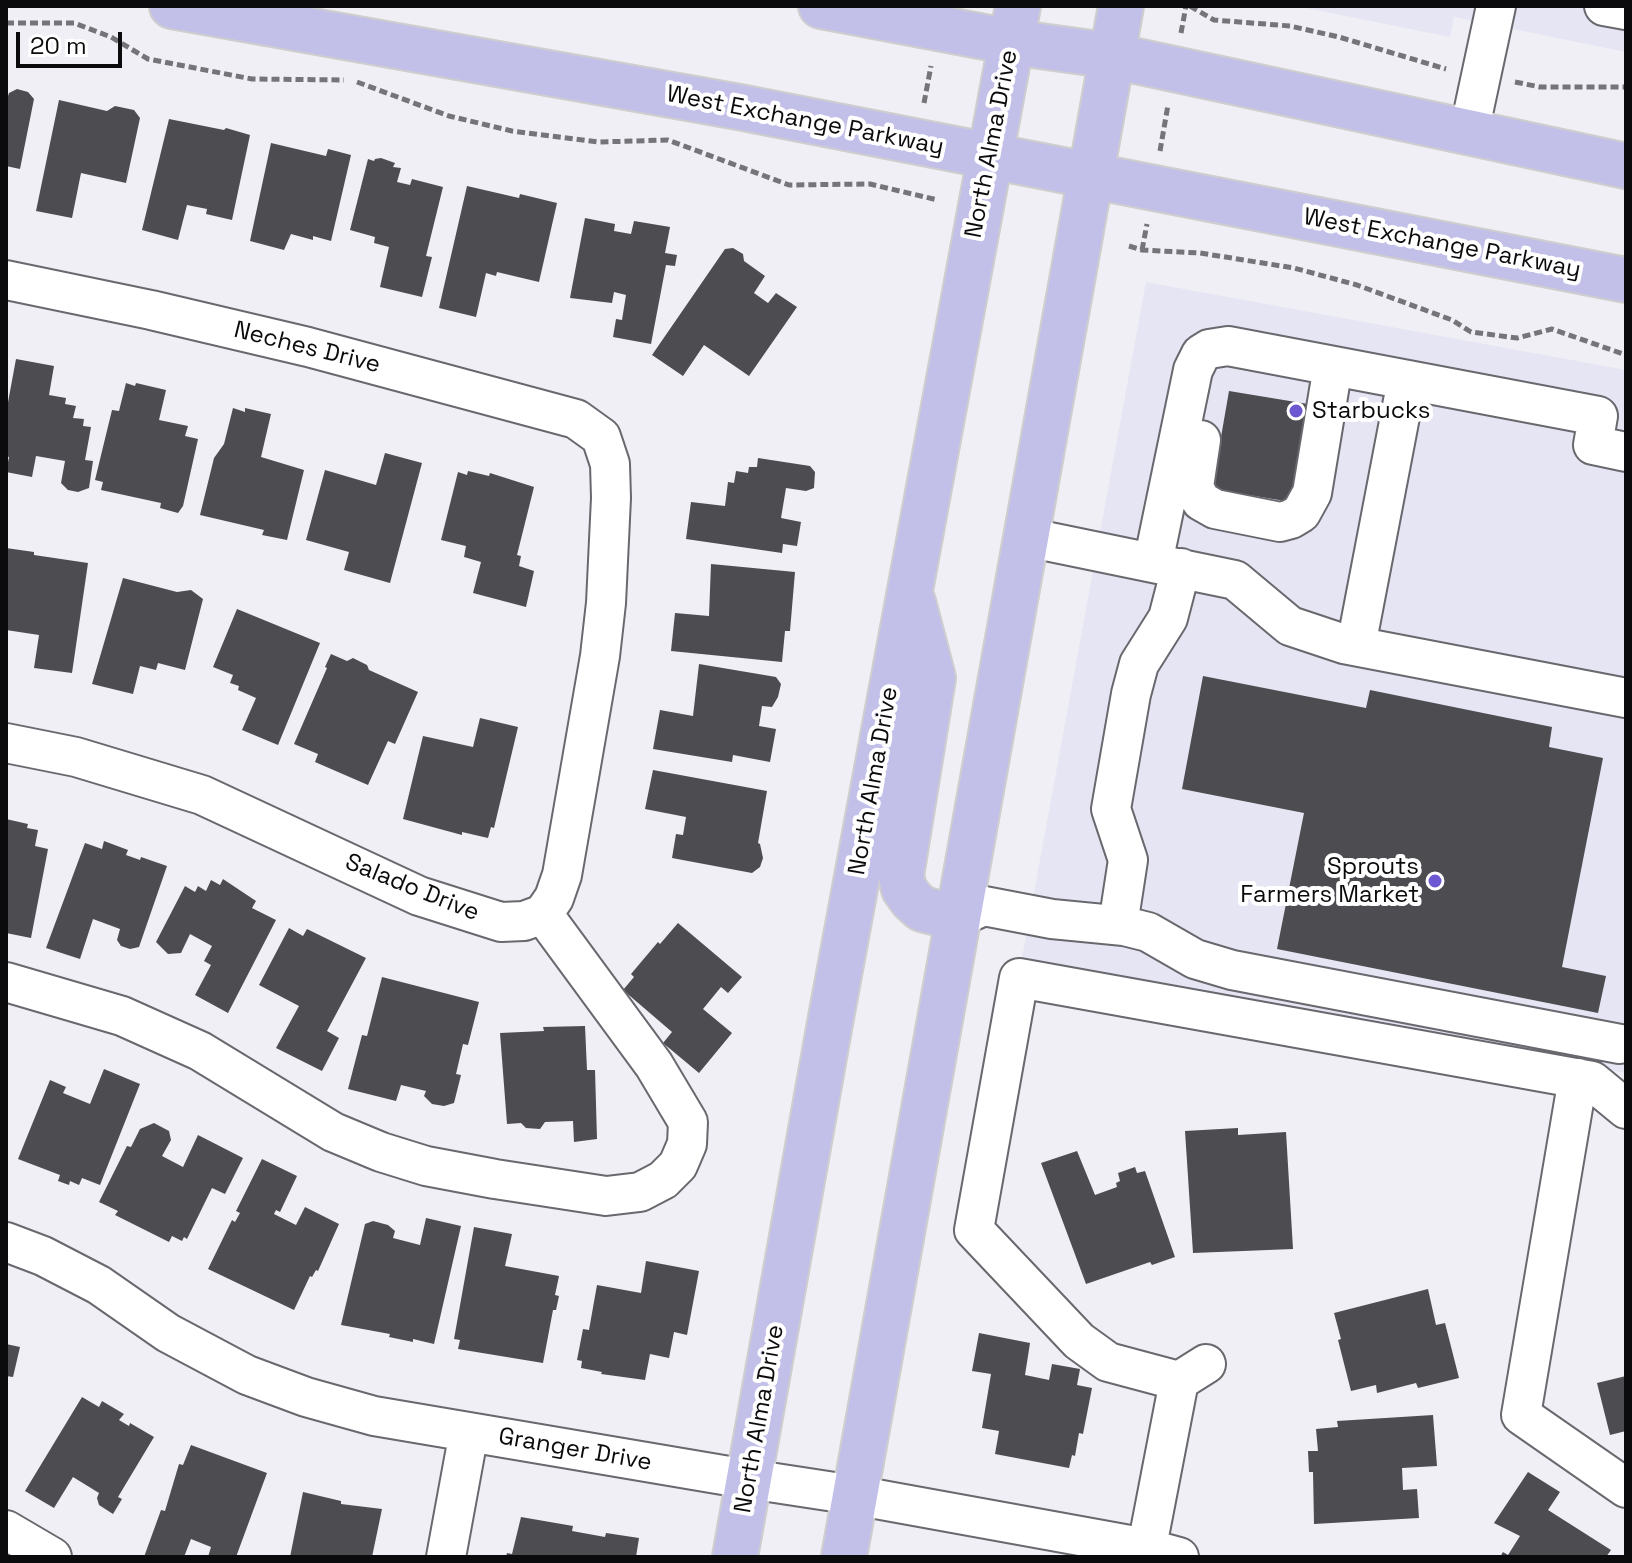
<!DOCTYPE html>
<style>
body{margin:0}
#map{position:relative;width:1632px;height:1563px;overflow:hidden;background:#efeff5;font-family:"Space Grotesk",sans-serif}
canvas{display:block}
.frame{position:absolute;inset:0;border:8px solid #0b0b0d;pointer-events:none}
.scale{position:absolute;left:16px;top:32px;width:106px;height:36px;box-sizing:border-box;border:4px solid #0b0b0d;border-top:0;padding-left:10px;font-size:24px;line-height:28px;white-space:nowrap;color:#0b0b0d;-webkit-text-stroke:6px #fff;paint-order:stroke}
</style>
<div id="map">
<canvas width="1632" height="1563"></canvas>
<div class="frame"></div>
<div class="scale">20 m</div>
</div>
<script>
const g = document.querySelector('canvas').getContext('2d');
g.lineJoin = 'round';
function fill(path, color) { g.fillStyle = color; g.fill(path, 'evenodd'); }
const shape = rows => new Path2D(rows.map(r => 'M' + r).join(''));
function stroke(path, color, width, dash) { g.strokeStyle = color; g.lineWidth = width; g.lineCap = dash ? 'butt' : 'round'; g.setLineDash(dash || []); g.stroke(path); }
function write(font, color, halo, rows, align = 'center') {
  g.font = font + ' "Space Grotesk",sans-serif'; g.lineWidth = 8; g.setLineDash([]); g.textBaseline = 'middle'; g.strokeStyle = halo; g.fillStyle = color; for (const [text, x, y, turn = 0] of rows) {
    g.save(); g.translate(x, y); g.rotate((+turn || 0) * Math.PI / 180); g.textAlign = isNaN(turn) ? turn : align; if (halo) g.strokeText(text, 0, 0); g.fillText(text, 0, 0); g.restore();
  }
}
const built = shape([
 [1296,6,1626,6,1626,52,1454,17,1450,37],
 [1146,282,1626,370,1626,1073,1020,969]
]);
const building = shape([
 [17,89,28,92,34,99,20,169,6,166,6,102,9,93],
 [59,100,107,111,115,106,134,110,140,118,126,183,81,173,72,218,36,211],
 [169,119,224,130,226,128,250,135,232,220,206,214,207,209,187,205,178,240,142,230],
 [271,143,326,156,328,149,351,155,331,241,313,236,313,240,291,234,284,250,250,241],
 [368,159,374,161,375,159,381,158,395,163,393,167,401,168,397,182,410,185,412,179,443,187,426,256,432,257,422,297,380,287,389,247,374,243,375,237,350,230],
 [467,186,519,198,520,194,557,203,539,282,497,272,496,276,486,273,476,317,439,308],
 [585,218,615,224,614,231,631,234,634,221,670,227,665,253,677,255,675,266,666,265,651,344,613,337,616,319,622,320,626,295,614,292,612,303,570,298],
 [733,248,743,254,744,261,765,276,754,293,768,303,776,293,797,307,749,376,704,345,683,376,652,355,725,249],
 [16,359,54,366,49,395,66,398,65,404,76,406,73,418,84,419,83,426,91,427,85,460,93,461,89,488,78,492,68,490,61,483,65,461,36,456,32,477,6,472,9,457,6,456,6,413],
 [126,383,135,386,136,383,166,390,159,420,188,426,185,436,198,439,183,506,178,513,160,508,161,503,101,490,103,482,95,480,112,410,119,411],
 [1229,391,1314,405,1291,502,1212,489],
 [233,408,245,412,245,408,271,414,261,457,304,470,287,540,262,535,264,530,200,515,214,458,224,444],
 [385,453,422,463,390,583,344,570,349,552,306,540,325,470,376,485],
 [758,458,810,466,815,472,814,488,806,491,786,488,781,518,801,522,797,546,783,544,782,553,686,539,691,502,725,506,728,482,734,483,736,471,748,473,749,467,757,467],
 [468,471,489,476,490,473,534,487,517,555,521,556,519,566,534,571,526,607,473,593,481,562,464,557,466,546,441,540,458,472,467,475],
 [6,548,34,552,34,555,88,563,72,673,34,668,39,635,6,630],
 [711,564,795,572,790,631,785,631,782,662,671,651,675,613,709,616],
 [123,578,177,592,191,590,203,599,185,670,158,663,156,670,140,666,133,694,92,684],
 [237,609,320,643,278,745,242,730,256,698,238,690,239,686,230,683,233,675,213,667],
 [331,654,347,661,353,658,367,665,369,670,418,692,395,744,388,741,368,785,315,762,318,754,294,744,327,668,325,667],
 [699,664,776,677,781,684,778,697,772,707,762,706,759,726,776,729,770,762,733,755,732,762,653,749,660,710,693,716],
 [1203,676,1366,708,1370,690,1552,727,1549,747,1603,758,1562,967,1606,976,1598,1013,1277,949,1304,813,1182,789],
 [480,718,518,727,494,828,491,827,488,838,462,832,462,835,403,819,423,736,473,747],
 [653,770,767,791,758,843,760,844,763,858,760,867,752,873,672,858,676,834,683,835,686,817,645,809],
 [6,819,28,824,27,828,38,830,35,846,48,849,31,938,6,933],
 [104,841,128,850,126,855,140,860,141,857,167,866,139,947,130,949,121,946,117,940,120,929,93,919,80,959,46,948,85,843,102,849],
 [223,879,256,901,252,908,276,920,228,1013,195,995,211,965,204,961,212,946,190,934,181,953,168,954,156,942,185,886,195,892,198,886,206,891,211,880,220,885],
 [678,923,742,977,728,993,721,987,703,1009,732,1033,699,1073,663,1043,672,1032,623,990,634,977,631,974,658,942,660,944],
 [289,928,303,936,307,929,366,958,327,1031,339,1038,322,1071,276,1048,299,1006,259,985],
 [382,977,479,1002,468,1045,463,1044,456,1074,461,1075,454,1103,444,1106,432,1104,424,1096,426,1091,401,1085,396,1101,348,1089,362,1035,367,1036],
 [585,1026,587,1070,595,1070,597,1139,574,1142,573,1121,545,1122,540,1129,526,1128,521,1123,507,1124,500,1033,544,1031,543,1027],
 [104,1069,140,1084,100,1185,82,1178,79,1185,70,1181,69,1185,58,1181,60,1175,18,1159,50,1080,66,1087,63,1093,90,1104],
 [154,1123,169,1131,171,1140,162,1156,183,1167,198,1135,243,1158,225,1194,212,1188,187,1239,184,1237,182,1241,172,1236,169,1242,115,1215,118,1211,99,1202,127,1146,131,1147,140,1129],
 [1238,1128,1238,1135,1286,1132,1293,1249,1193,1253,1185,1131],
 [1077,1151,1095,1195,1117,1187,1116,1183,1120,1181,1118,1173,1135,1167,1137,1173,1145,1171,1175,1257,1152,1265,1150,1262,1086,1284,1041,1163],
 [262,1159,297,1176,280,1212,276,1210,274,1214,296,1225,305,1207,339,1224,318,1271,316,1270,312,1277,310,1276,294,1310,208,1269,232,1220,235,1222,240,1213,236,1211],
 [426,1218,461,1226,434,1344,413,1339,413,1342,389,1337,390,1334,341,1325,365,1224,373,1221,388,1225,395,1231,393,1238,420,1245],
 [474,1227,512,1234,505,1266,559,1276,555,1295,559,1296,556,1310,553,1310,543,1363,458,1349,460,1340,454,1339],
 [646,1261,699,1271,687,1335,674,1332,669,1358,650,1354,645,1380,601,1374,602,1372,581,1368,582,1361,577,1360,583,1329,589,1330,597,1285,641,1293],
 [1428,1289,1436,1325,1445,1323,1459,1378,1418,1388,1416,1383,1377,1393,1376,1385,1351,1391,1338,1340,1341,1339,1334,1313],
 [979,1333,1030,1343,1025,1375,1049,1380,1052,1364,1080,1369,1077,1385,1092,1388,1083,1434,1079,1433,1075,1456,1072,1455,1069,1468,995,1454,999,1431,982,1428,991,1374,972,1371],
 [6,1344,20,1347,13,1377,6,1376],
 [1626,1376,1626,1431,1610,1435,1597,1383],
 [82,1397,99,1407,102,1401,124,1414,119,1420,129,1426,130,1423,154,1437,118,1497,122,1499,113,1514,99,1505,97,1498,99,1493,73,1477,54,1508,25,1491],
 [1433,1415,1437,1466,1402,1468,1403,1490,1417,1489,1419,1518,1314,1524,1313,1472,1309,1472,1308,1451,1318,1451,1316,1429,1338,1427,1337,1421],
 [191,1445,267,1473,236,1557,208,1557,211,1547,191,1539,184,1557,144,1557,161,1510,165,1511,179,1464,183,1465],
 [1528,1472,1560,1492,1548,1510,1611,1550,1606,1557,1500,1557,1503,1552,1508,1555,1520,1536,1494,1523],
 [303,1492,341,1501,341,1504,382,1509,372,1557,290,1557],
 [521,1517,573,1526,572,1531,605,1537,606,1533,639,1538,636,1557,506,1557,507,1553,512,1554]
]);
const path = shape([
 [1190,6,1214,20,1290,26,1339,37,1446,69],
 [6,23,74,23,111,37,148,59,252,79,344,80],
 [1181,33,1186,6],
 [357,82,449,116,512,131,599,142,668,140,789,185,870,184,938,200],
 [1515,82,1540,87,1626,87],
 [924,103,931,66],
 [1160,151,1168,105],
 [1129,246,1142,250,1200,253,1294,268,1357,285,1452,320,1471,332,1517,338,1552,329,1626,355],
 [1142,250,1147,224]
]);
const minor = shape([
 [1604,6,1626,10],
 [1469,132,1496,6],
 [6,280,151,310,308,347,576,419,601,437,610,464,611,498,606,603,600,656,562,875,554,898,543,914,524,921,501,922,419,896,202,795,76,757,6,743],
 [1201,440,1194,487,1201,501,1215,509,1280,522,1291,519,1301,513,1312,493,1333,366],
 [1026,537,1235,580,1290,626,1344,644,1626,698],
 [1153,563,1193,370,1201,354,1209,349,1228,346,1598,416,1593,445,1626,452],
 [1356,646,1407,380],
 [957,918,984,906,1052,919,1124,926,1148,932,1195,959,1232,970,1620,1044],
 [1118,925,1128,860,1111,809,1131,694,1139,664,1168,618,1181,568],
 [6,982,122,1016,200,1051,333,1132,381,1152,426,1166,495,1179,606,1196,640,1192,663,1180,678,1165,687,1144,688,1122,654,1065,543,914],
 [1578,1078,1521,1415,1626,1488],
 [6,1242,43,1256,99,1285,168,1333,247,1375,306,1397,374,1416,723,1475,854,1495,1146,1548,1179,1557],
 [1179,1381,1108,1362,1079,1341,974,1230,1019,978,1592,1081,1626,1109],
 [6,1530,52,1557],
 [446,1557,469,1432],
 [1145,1557,1179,1381,1206,1364]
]);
const major = shape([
 [172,6,739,107,1626,280],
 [821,6,1011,42,1113,56,1626,166],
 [913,602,933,678,901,876,904,889,912,900,922,909,957,918],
 [735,1557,830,1023,1018,6],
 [844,1557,1121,6]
]);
const markers = [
 [1296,411,8,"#6e58d2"],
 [1435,881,8,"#6e58d2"]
];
const streetNames = [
 ["West Exchange Parkway",805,121,11],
 ["North Alma Drive",992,144,-79],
 ["West Exchange Parkway",1442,244,11],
 ["Neches Drive",307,348,14],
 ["North Alma Drive",874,781,-80],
 ["Salado Drive",412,888,22],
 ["North Alma Drive",760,1419,-80],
 ["Granger Drive",575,1450,10]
];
const poiNames = [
 ["Starbucks",1312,411],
 ["Sprouts",1419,867,"right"],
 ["Farmers Market",1419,895,"right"]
];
fill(built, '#e6e5f3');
fill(building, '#4c4c51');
stroke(minor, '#68686e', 42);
stroke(major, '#cececf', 48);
stroke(path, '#757579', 5, [8, 4]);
stroke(minor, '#fff', 38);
stroke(major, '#c2bfe9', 44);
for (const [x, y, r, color] of markers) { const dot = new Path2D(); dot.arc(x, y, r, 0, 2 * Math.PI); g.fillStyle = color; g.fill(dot); stroke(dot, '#fff', 3); }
write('24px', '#0b0b0d', '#fff', streetNames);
write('24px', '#0b0b0d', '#fff', poiNames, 'left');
</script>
